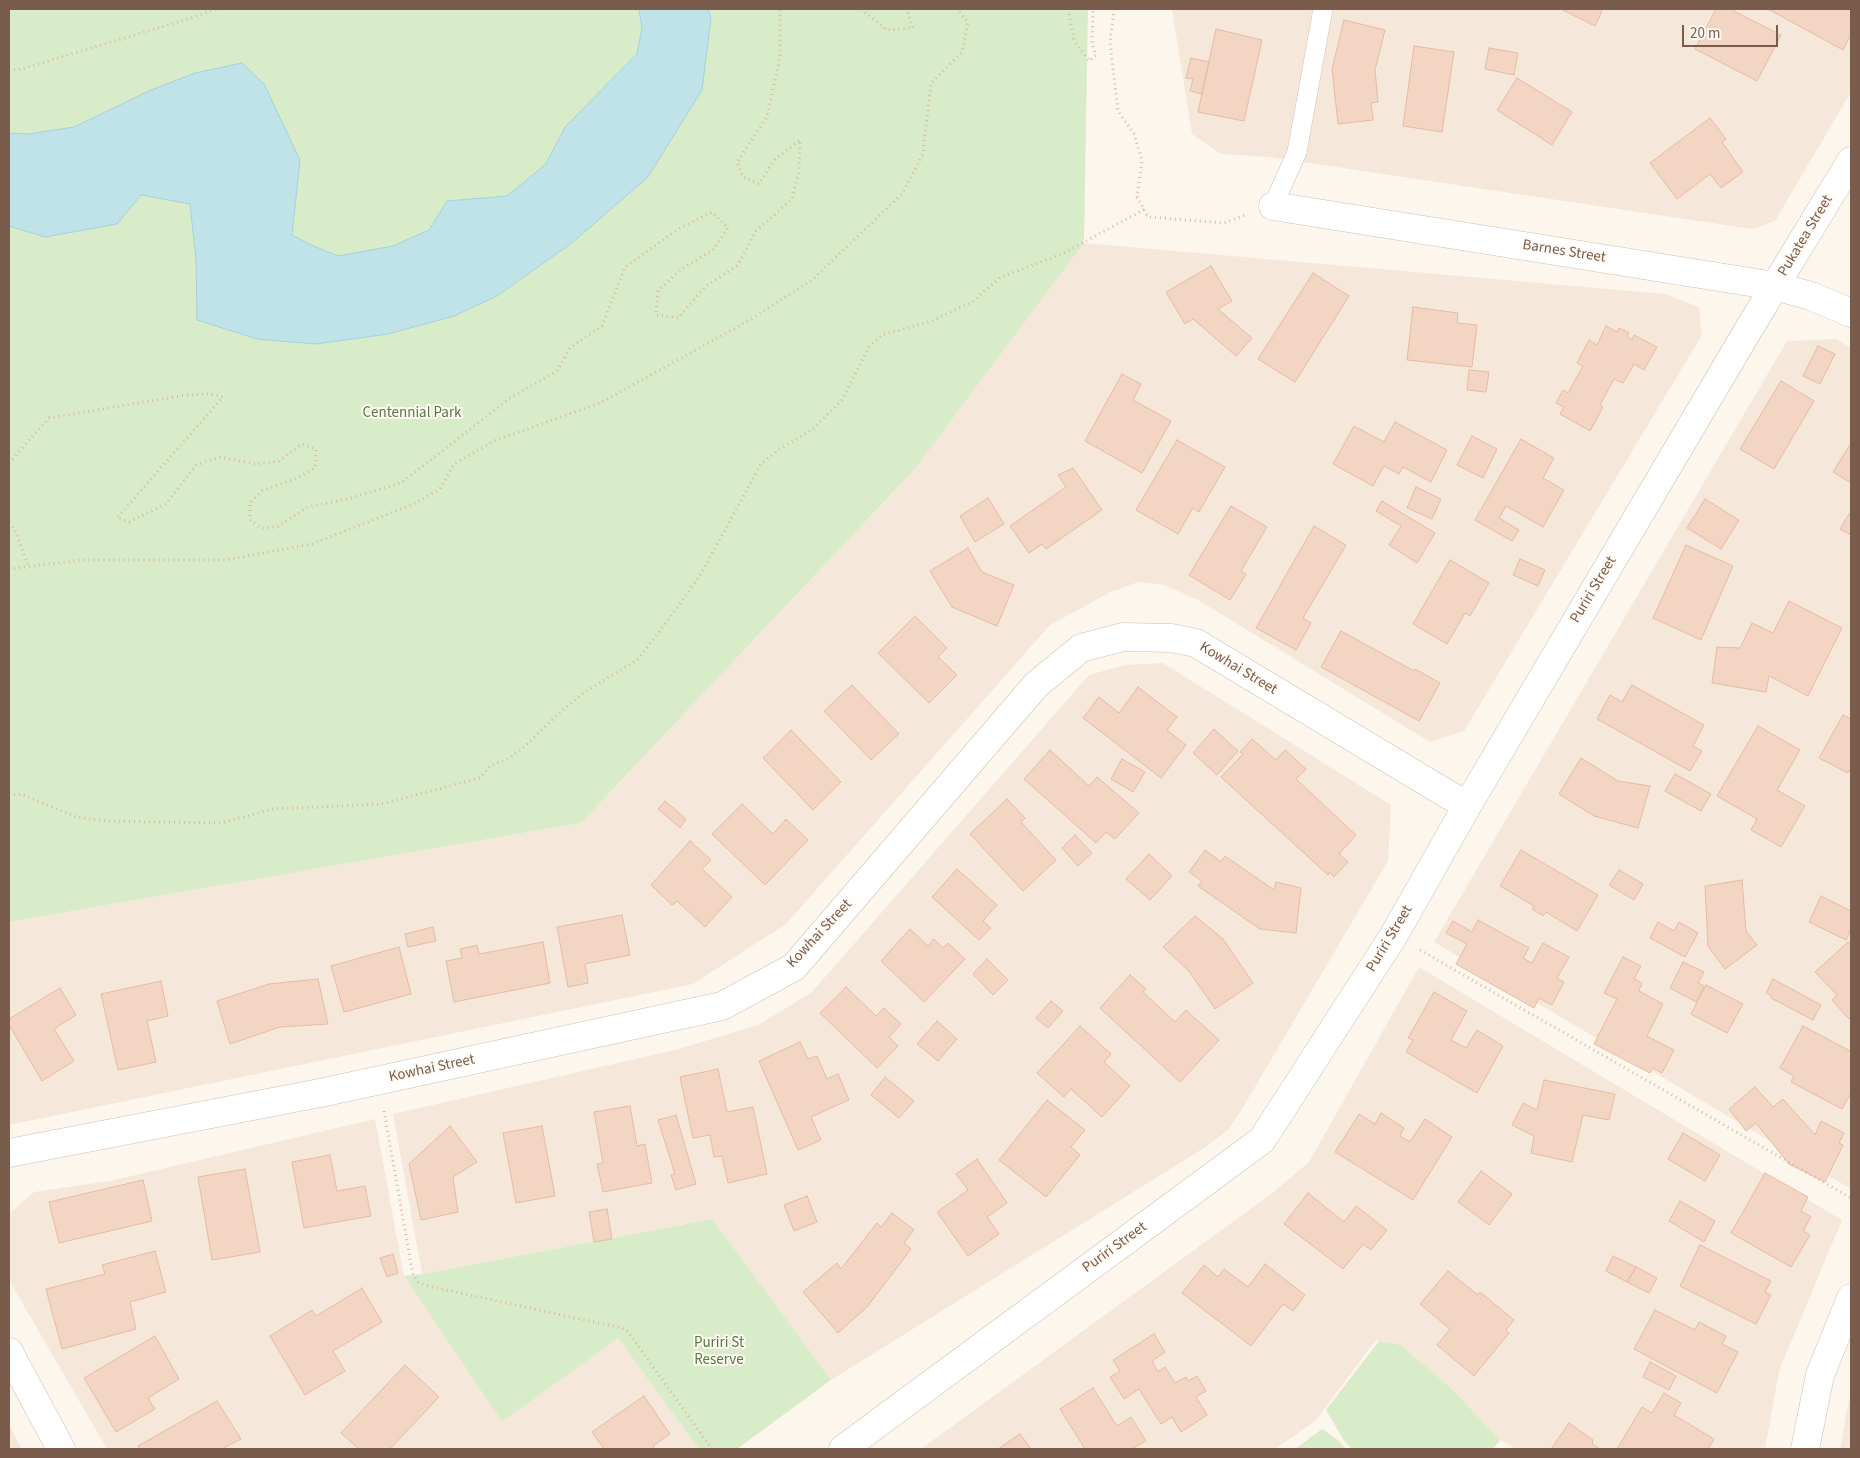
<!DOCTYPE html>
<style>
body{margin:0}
#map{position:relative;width:1860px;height:1458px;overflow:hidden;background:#fdf6ec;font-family:"Source Sans 3",sans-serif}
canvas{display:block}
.frame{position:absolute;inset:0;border:10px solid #7a5c4d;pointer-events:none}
.scale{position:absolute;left:1682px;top:25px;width:96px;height:22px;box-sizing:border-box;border:2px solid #7a5c4d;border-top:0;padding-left:6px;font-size:15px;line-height:18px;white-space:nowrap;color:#7a5c4d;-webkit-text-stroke:4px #fffaf3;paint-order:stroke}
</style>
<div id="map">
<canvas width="1860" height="1458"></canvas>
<div class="frame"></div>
<div class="scale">20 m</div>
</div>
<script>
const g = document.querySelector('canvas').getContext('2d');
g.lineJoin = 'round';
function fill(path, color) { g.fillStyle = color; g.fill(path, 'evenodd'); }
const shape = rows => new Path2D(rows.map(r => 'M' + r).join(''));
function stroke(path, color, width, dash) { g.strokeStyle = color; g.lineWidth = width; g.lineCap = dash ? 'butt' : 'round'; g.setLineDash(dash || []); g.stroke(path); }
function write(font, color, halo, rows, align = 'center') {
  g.font = font + ' "Source Sans 3",sans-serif'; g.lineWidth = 4; g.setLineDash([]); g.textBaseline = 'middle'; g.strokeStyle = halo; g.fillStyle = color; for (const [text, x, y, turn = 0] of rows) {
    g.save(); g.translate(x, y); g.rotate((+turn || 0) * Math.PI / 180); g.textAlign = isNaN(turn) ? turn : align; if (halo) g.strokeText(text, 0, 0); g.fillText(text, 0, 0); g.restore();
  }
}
const residential = shape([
 [1172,9,1851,9,1851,92,1775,221,1752,229,1269,157,1221,154,1192,134],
 [1084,243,1665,294,1699,307,1702,335,1464,731,1430,742,1198,600,1164,585,1138,582,1111,592,1050,625,786,924,693,984,9,1125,9,922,581,823,915,469],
 [1837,339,1851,348,1851,1189,1434,942,1787,341],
 [1163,663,1391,805,1388,861,1242,1109,1228,1130,1204,1148,831,1380,711,1219,422,1274,393,1114,675,1050,758,1025,812,992,1089,675,1125,665],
 [1419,967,1842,1220,1779,1371,1765,1449,1516,1449,1500,1440,1452,1389,1401,1345,1376,1340,1315,1421,1275,1449,921,1449,1271,1194,1309,1162],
 [375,1119,404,1276,502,1422,618,1337,699,1449,107,1449,9,1280,9,1214,34,1192,110,1181],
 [1851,1393,1851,1449,1840,1449,1848,1404],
 [9,1425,22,1449,9,1449]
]);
const green = shape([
 [9,9,1088,9,1084,243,915,469,581,823,9,922],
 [712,1219,831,1380,737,1449,699,1449,618,1338,502,1422,404,1276,422,1274],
 [1379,1341,1401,1345,1452,1389,1500,1440,1493,1449,1352,1449,1343,1439,1326,1410],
 [1322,1429,1338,1440,1346,1449,1295,1449]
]);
const water = shape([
 [639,9,708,9,711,18,702,90,648,177,573,242,497,296,454,316,388,334,316,344,257,339,197,320,196,260,190,204,141,195,117,224,45,237,9,226,9,133,28,134,74,127,149,91,195,73,242,63,264,84,300,160,292,235,311,245,338,256,393,246,429,230,447,201,507,196,546,164,565,127,637,54,642,28,639,9]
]);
const building = shape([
 [1561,9,1603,9,1595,26,1561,9],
 [1716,9,1730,9,1781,35,1757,81,1695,49,1716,9],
 [1768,9,1851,9,1851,34,1843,50,1768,9],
 [1344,20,1385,30,1375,70,1378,102,1371,103,1373,120,1338,124,1332,69,1344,20],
 [1216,29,1262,40,1244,121,1198,112,1216,29],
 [1414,46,1454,52,1442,132,1403,126,1414,46],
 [1489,48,1518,53,1514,75,1485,69,1489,48],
 [1191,58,1209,62,1202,94,1190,91,1193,79,1186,78,1191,58],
 [1517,78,1572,112,1552,145,1497,110,1517,78],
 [1710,118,1726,139,1722,142,1743,172,1721,188,1710,174,1677,199,1650,163,1710,118],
 [1211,266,1232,301,1218,309,1252,338,1236,356,1193,319,1185,324,1166,292,1211,266],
 [1313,273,1349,296,1295,382,1258,359,1313,273],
 [1413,307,1458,313,1457,323,1477,325,1472,367,1407,360,1413,307],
 [1606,326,1617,332,1619,328,1629,333,1627,336,1632,340,1634,335,1657,347,1644,370,1634,364,1623,383,1614,379,1600,405,1603,407,1590,431,1560,414,1564,407,1556,403,1563,390,1568,393,1583,366,1577,363,1589,340,1597,345,1606,326],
 [1818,346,1835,354,1820,384,1803,376,1818,346],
 [1469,370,1489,372,1486,392,1467,390,1469,370],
 [1122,374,1141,384,1133,400,1171,421,1142,473,1085,441,1122,374],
 [1781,381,1814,401,1774,469,1740,449,1781,381],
 [1395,422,1447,450,1431,482,1403,467,1399,474,1384,466,1373,486,1333,464,1354,426,1384,442,1395,422],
 [1472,436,1497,449,1483,478,1457,465,1472,436],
 [1521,439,1554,458,1543,478,1564,490,1543,527,1506,506,1499,518,1519,530,1512,541,1475,520,1521,439],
 [1177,440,1225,467,1199,512,1193,508,1178,534,1136,510,1177,440],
 [1851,443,1851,483,1833,472,1851,443],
 [1073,468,1102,510,1046,549,1042,544,1029,553,1010,526,1066,487,1058,475,1073,468],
 [1416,487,1441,499,1432,519,1407,508,1416,487],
 [988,498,1004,524,975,542,960,516,988,498],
 [1705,499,1739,520,1721,549,1687,528,1705,499],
 [1382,501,1435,533,1417,563,1389,545,1401,526,1376,511,1382,501],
 [1231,506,1267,527,1241,571,1246,574,1230,600,1189,575,1231,506],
 [1851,511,1851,535,1840,529,1851,511],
 [1314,526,1346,545,1303,618,1311,623,1296,650,1256,628,1314,526],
 [1686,545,1733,566,1701,640,1653,618,1686,545],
 [968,548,982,572,1014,585,997,626,952,607,930,571,968,548],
 [1520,559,1545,570,1538,586,1513,575,1520,559],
 [1450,560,1489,583,1470,616,1465,613,1447,644,1413,624,1450,560],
 [1789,601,1842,628,1808,696,1769,676,1766,692,1712,683,1717,647,1740,648,1752,623,1773,633,1789,601],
 [915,616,947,648,938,657,957,675,929,703,878,653,915,616],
 [1341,631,1414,671,1415,669,1440,683,1419,721,1321,667,1341,631],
 [852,685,899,734,871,760,824,711,852,685],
 [1632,685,1704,725,1693,746,1702,751,1690,771,1597,719,1610,695,1622,702,1632,685],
 [1138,687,1177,717,1167,730,1186,745,1161,778,1083,718,1099,697,1119,713,1138,687],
 [1843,715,1851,719,1851,767,1848,773,1819,758,1843,715],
 [1758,726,1800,750,1777,790,1805,806,1781,847,1751,830,1757,819,1717,796,1758,726],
 [1214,729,1238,751,1217,775,1193,753,1214,729],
 [791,730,841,782,813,810,763,758,791,730],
 [1252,739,1276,760,1285,750,1306,769,1296,779,1356,835,1339,854,1348,862,1334,877,1329,872,1328,875,1221,777,1243,754,1240,752,1252,739],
 [1050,750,1089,786,1097,777,1139,813,1115,839,1106,832,1096,843,1024,779,1050,750],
 [1581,758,1618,781,1650,786,1638,828,1594,816,1559,794,1581,758],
 [1122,759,1145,772,1133,792,1111,779,1122,759],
 [1675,774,1711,794,1701,811,1665,791,1675,774],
 [1007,799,1025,818,1021,822,1056,860,1023,891,970,834,1007,799],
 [665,801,686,819,680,828,658,809,665,801],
 [742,804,773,834,786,819,808,840,765,885,712,834,742,804],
 [1075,835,1092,853,1078,866,1062,848,1075,835],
 [690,841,711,860,702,869,732,897,705,927,677,901,672,905,651,885,690,841],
 [1205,850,1221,862,1225,856,1274,890,1276,882,1301,888,1296,933,1260,929,1198,886,1202,881,1189,872,1205,850],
 [1521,850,1598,895,1577,931,1546,912,1543,916,1532,909,1534,906,1500,886,1521,850],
 [1149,854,1172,876,1150,900,1126,879,1149,854],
 [957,869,997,905,983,921,991,928,979,940,932,897,957,869],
 [1619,870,1643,884,1634,900,1609,885,1619,870],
 [1742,880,1746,931,1757,945,1725,969,1708,946,1705,886,1742,880],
 [1821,896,1851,911,1851,929,1846,940,1809,922,1821,896],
 [622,915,630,955,585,964,588,983,568,987,557,927,622,915],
 [1195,916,1223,939,1253,983,1215,1009,1189,971,1163,947,1195,916],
 [1478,920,1529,948,1523,958,1532,963,1543,943,1569,957,1557,978,1564,982,1552,1005,1539,998,1534,1008,1456,964,1467,944,1446,933,1453,921,1472,932,1478,920],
 [1658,922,1674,931,1679,922,1698,933,1685,957,1650,938,1658,922],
 [433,927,436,941,408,947,405,934,433,927],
 [910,929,928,946,934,939,943,948,948,943,965,959,924,1002,881,961,910,929],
 [543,942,550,983,454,1002,446,961,462,958,460,949,477,945,479,954,543,942],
 [1848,942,1851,945,1851,1018,1849,1019,1832,1000,1837,995,1815,972,1848,942],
 [399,947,411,994,344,1012,331,966,399,947],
 [1623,957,1641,966,1634,979,1642,983,1639,991,1663,1004,1647,1036,1674,1050,1662,1073,1653,1068,1650,1073,1594,1044,1617,999,1604,993,1623,957],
 [987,959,1008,980,993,995,973,974,987,959],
 [1683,962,1704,972,1698,983,1704,986,1696,1002,1670,988,1683,962],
 [1130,975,1146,989,1143,992,1175,1022,1186,1010,1219,1040,1180,1082,1100,1008,1130,975],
 [318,979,328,1024,280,1027,230,1044,217,1001,269,984,318,979],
 [1773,979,1821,1005,1813,1020,1771,998,1772,996,1766,993,1773,979],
 [161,981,168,1016,147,1021,156,1062,118,1070,101,994,161,981],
 [1706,985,1743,1004,1727,1033,1691,1014,1706,985],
 [846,987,876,1016,884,1008,901,1024,889,1037,898,1046,877,1068,820,1013,846,987],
 [60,988,76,1015,54,1029,74,1061,42,1081,9,1025,9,1019,60,988],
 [1434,992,1467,1011,1451,1040,1466,1048,1477,1030,1503,1046,1477,1093,1406,1052,1413,1040,1408,1038,1434,992],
 [1051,1001,1063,1011,1048,1028,1036,1018,1051,1001],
 [937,1021,957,1039,938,1061,917,1044,937,1021],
 [1080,1026,1111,1054,1104,1062,1130,1086,1102,1117,1071,1089,1064,1097,1037,1073,1080,1026],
 [1803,1026,1850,1051,1851,1049,1851,1093,1842,1109,1791,1082,1794,1076,1780,1068,1803,1026],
 [800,1042,808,1059,817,1056,827,1079,838,1074,849,1100,811,1117,821,1140,798,1150,759,1061,800,1042],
 [718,1069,727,1112,753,1107,767,1174,728,1183,722,1156,714,1157,710,1135,693,1138,680,1077,718,1069],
 [885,1077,914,1101,899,1118,871,1095,885,1077],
 [1544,1080,1615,1094,1609,1120,1583,1115,1572,1162,1531,1153,1534,1136,1512,1125,1523,1103,1537,1110,1544,1080],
 [1755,1087,1773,1107,1783,1099,1815,1135,1821,1121,1844,1133,1839,1143,1843,1145,1825,1182,1789,1164,1756,1123,1746,1131,1729,1109,1755,1087],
 [1047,1100,1085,1130,1071,1147,1080,1155,1046,1197,999,1160,1047,1100],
 [630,1106,637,1146,645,1144,652,1183,603,1192,597,1164,603,1163,594,1112,630,1106],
 [1381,1113,1404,1128,1400,1136,1410,1142,1425,1119,1452,1137,1413,1200,1335,1152,1359,1114,1375,1124,1381,1113],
 [676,1115,696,1184,676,1190,671,1175,675,1174,658,1120,676,1115],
 [450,1126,477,1162,453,1177,458,1212,421,1220,409,1164,450,1126],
 [542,1126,555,1196,516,1203,503,1133,542,1126],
 [1683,1133,1720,1155,1705,1181,1668,1159,1683,1133],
 [330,1155,337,1191,365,1186,371,1216,304,1228,292,1162,330,1155],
 [977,1159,1007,1203,987,1217,999,1234,968,1256,937,1212,968,1190,956,1174,977,1159],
 [245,1169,260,1252,212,1260,198,1177,245,1169],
 [1481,1171,1512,1194,1489,1225,1458,1202,1481,1171],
 [1765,1173,1808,1197,1801,1211,1811,1217,1803,1231,1810,1235,1791,1267,1731,1233,1765,1173],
 [143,1180,152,1221,59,1243,49,1202,143,1180],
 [1308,1193,1344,1222,1356,1206,1387,1230,1371,1250,1363,1244,1343,1269,1284,1224,1308,1193],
 [807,1196,817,1222,794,1231,784,1205,807,1196],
 [1680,1201,1715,1221,1704,1242,1669,1221,1680,1201],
 [607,1209,612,1239,594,1242,589,1212,607,1209],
 [892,1213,914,1230,904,1243,911,1249,867,1307,838,1333,803,1292,837,1263,841,1269,877,1223,881,1227,892,1213],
 [1700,1245,1771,1281,1765,1292,1771,1295,1756,1324,1680,1286,1700,1245],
 [155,1251,166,1292,130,1302,136,1329,62,1349,46,1289,105,1274,102,1265,155,1251],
 [393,1254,398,1273,387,1277,380,1258,393,1254],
 [1613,1256,1636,1267,1627,1282,1606,1271,1613,1256],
 [1265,1264,1305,1295,1293,1311,1283,1304,1251,1346,1182,1293,1204,1265,1218,1277,1224,1269,1248,1287,1265,1264],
 [1636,1267,1657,1278,1649,1293,1627,1282,1636,1267],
 [1448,1271,1478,1295,1480,1292,1514,1320,1506,1330,1509,1333,1474,1376,1437,1345,1450,1329,1420,1304,1448,1271],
 [362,1288,382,1322,333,1351,345,1371,305,1395,270,1336,312,1310,316,1316,362,1288],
 [1655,1310,1695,1330,1699,1322,1726,1336,1722,1344,1738,1352,1717,1393,1634,1349,1655,1310],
 [1154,1334,1165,1352,1152,1361,1158,1372,1165,1367,1175,1383,1186,1377,1188,1381,1197,1376,1206,1391,1196,1397,1207,1415,1181,1432,1172,1417,1161,1424,1139,1389,1124,1399,1110,1377,1120,1371,1113,1360,1154,1334],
 [155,1336,179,1379,148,1398,155,1409,116,1432,84,1378,155,1336],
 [1650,1362,1676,1376,1669,1390,1643,1377,1650,1362],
 [405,1365,439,1397,390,1449,359,1449,341,1433,405,1365],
 [1093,1388,1117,1426,1131,1417,1146,1441,1132,1449,1085,1449,1060,1409,1093,1388],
 [1664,1393,1681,1403,1674,1415,1714,1439,1708,1449,1617,1449,1642,1407,1652,1413,1664,1393],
 [644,1396,670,1434,653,1446,655,1449,604,1449,592,1432,644,1396],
 [217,1401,241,1439,222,1449,140,1449,138,1446,217,1401],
 [1569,1423,1593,1440,1592,1444,1600,1449,1551,1449,1569,1423],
 [1020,1434,1031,1449,998,1449,1020,1434]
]);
const path = shape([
 [861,9,887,30,913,28,906,9],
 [1068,9,1074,40,1089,61,1096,55,1092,43,1093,9],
 [1114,9,1110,42,1118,111,1134,134,1142,161,1137,197,1148,217,1224,223,1245,215],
 [9,69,18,70,188,19,216,9],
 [9,463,49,418,186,395,210,394,223,397,117,518,129,522,166,504,196,465,220,457,256,464,279,461,302,444,316,449,315,468,297,478,262,491,250,503,250,520,261,528,277,527,308,507,351,498,401,483,510,398,557,371,570,348,602,326,625,267,680,228,712,212,728,228,713,250,680,270,658,291,656,315,678,318,706,286,738,265,756,231,792,199,799,171,800,140,775,159,759,184,743,177,737,162,767,117,780,57,780,9],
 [9,523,14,528,29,567],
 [9,569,81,560,225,560,312,544,414,504,440,489,454,464,494,441,600,403,748,321,812,280,902,194,923,154,931,83,962,52,968,22,957,9],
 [9,795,21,794,76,817,108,821,221,823,273,809,381,804,480,778,490,766,509,758,523,748,557,715,582,694,637,660,666,623,701,574,761,464,778,450,813,429,842,400,869,347,882,335,932,321,972,302,1001,277,1062,254,1145,209],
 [1420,950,1851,1198],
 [384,1111,413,1275,418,1282,428,1286,622,1328,628,1332,712,1449]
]);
const lane = shape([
 [1273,206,1297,152,1323,9]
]);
const street = shape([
 [1273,206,1775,286,1811,296,1851,313],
 [9,1153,325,1092,722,1006,794,967,1036,685,1081,648,1123,637,1171,638,1196,643,1467,806],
 [9,1352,61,1449],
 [843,1449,1262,1140,1394,935,1467,806,1750,327,1851,161],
 [1805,1449,1820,1375,1851,1298]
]);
const streetNames = [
 ["Pukatea Street",1806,236,-59],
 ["Barnes Street",1564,252,9],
 ["Puriri Street",1594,590,-59],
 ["Kowhai Street",1238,669,31],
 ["Kowhai Street",820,934,-47],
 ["Puriri Street",1390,939,-59],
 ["Kowhai Street",432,1069,-12],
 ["Puriri Street",1115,1248,-36]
];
const parkNames = [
 ["Centennial Park",412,414],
 ["Puriri St",719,1344],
 ["Reserve",719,1361]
];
fill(residential, '#f5e8da');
fill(green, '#d8ecc9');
fill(water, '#bfe3e8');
stroke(water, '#a5d3da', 1);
fill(building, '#f3d5c3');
stroke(building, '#e6bba3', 1);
stroke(lane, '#d1beb0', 20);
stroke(street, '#d1beb0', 29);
stroke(path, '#d9b8a5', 3, [1, 4]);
stroke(lane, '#fff', 19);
stroke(street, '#fff', 28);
write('15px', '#7a5c4d', '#fffaf3', streetNames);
write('15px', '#537a41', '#fffaf3', parkNames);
</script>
